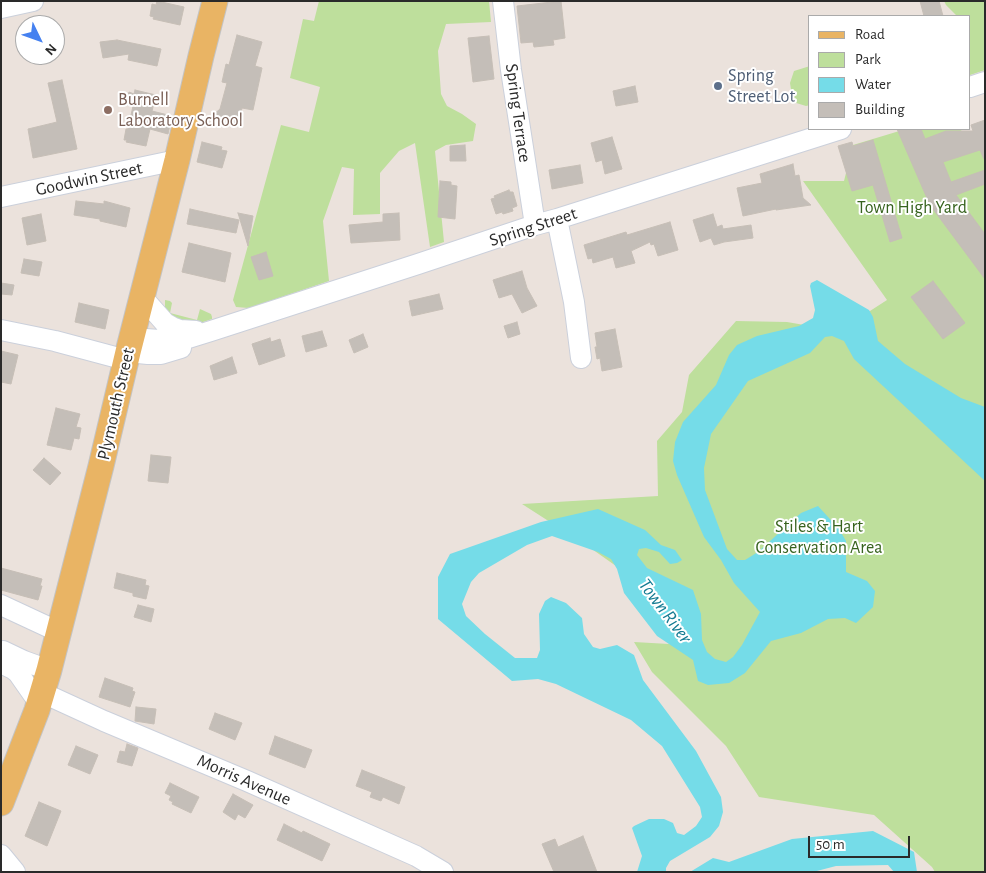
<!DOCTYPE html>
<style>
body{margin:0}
#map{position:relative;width:986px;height:873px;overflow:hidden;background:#ebe2dc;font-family:"Alegreya Sans",sans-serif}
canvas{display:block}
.frame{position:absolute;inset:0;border:2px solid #2a2a2a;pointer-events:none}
.legend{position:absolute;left:808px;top:15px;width:162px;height:115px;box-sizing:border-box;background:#fff;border:1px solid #aaa;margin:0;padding:6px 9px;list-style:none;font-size:15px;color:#2a2a2a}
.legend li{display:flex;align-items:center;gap:10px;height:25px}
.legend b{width:25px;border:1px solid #aaa}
.north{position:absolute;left:15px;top:15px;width:50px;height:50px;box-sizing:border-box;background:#fff;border:1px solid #aaa;border-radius:50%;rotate:132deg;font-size:14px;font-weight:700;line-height:20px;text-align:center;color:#2a2a2a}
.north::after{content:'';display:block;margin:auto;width:18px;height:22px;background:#4581f0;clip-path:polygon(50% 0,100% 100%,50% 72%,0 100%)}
.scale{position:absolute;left:808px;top:836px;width:102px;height:22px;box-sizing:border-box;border:2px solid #2a2a2a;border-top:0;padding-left:6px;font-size:15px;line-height:18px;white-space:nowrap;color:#2a2a2a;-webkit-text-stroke:4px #fff;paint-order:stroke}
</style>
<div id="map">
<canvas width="986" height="873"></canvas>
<div class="frame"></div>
<ul class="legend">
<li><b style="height:6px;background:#e9b464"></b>Road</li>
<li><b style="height:14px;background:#bedf9c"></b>Park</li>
<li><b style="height:14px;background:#75dce8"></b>Water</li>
<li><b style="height:14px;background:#c4beb8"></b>Building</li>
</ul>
<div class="north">N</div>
<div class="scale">50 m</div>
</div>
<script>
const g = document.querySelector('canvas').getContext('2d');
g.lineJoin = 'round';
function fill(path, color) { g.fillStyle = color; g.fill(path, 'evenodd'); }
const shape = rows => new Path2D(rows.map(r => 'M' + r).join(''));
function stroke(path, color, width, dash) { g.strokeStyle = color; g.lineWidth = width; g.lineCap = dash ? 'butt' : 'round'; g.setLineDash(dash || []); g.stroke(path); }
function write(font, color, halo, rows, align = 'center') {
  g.font = font + ' "Alegreya Sans",sans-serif'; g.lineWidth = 4; g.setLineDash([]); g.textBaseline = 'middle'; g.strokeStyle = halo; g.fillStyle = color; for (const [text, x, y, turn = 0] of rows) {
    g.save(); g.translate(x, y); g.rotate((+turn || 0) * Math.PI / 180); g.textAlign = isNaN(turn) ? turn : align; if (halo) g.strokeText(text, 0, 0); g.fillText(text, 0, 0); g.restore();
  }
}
const green = shape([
 [319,1,489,1,491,22,446,24,438,51,441,94,447,106,462,114,476,124,473,141,446,145,435,151,444,242,430,247,415,143,399,151,380,173,380,214,353,215,354,169,342,167,323,221,329,281,249,308,236,307,233,300,281,125,309,132,320,87,290,78,303,19,314,21],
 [944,1,985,1,985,70,970,75,970,16,957,16,946,5],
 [810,66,810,105,806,106,793,102,790,83,794,71],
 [906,129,959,129,985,147,985,872,935,872,932,867,874,815,759,797,726,746,652,672,634,642,669,644,643,585,589,547,522,504,658,496,657,441,682,412,689,375,736,321,787,322,839,331,887,300,803,181,844,181,853,145],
 [165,300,170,301,172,303,170,313,197,320,200,309,211,314,212,317,212,319,197,324,175,320,165,310]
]);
const water = shape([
 [817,280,869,310,873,317,878,341,905,364,961,398,985,407,985,481,854,359,844,341,832,336,825,337,810,353,748,381,711,434,704,468,705,490,727,549,737,560,745,560,758,552,801,513,818,506,839,529,846,541,846,572,867,581,875,591,873,607,856,623,845,618,828,619,801,633,771,641,745,673,729,683,708,685,698,681,693,660,657,636,624,593,617,569,611,559,598,552,552,536,527,545,479,573,471,582,462,604,466,616,485,634,515,658,537,658,540,650,539,614,545,601,551,597,566,603,582,618,584,634,593,647,600,649,617,645,634,655,643,680,696,751,721,797,723,812,719,826,710,837,670,861,666,868,666,872,637,872,642,856,632,828,634,826,649,819,664,819,673,823,677,833,684,835,696,826,702,817,700,807,662,746,631,720,556,684,538,679,512,681,438,619,438,577,450,554,541,522,598,509,645,530,661,545,675,550,682,560,677,563,670,564,659,552,646,548,639,549,637,555,647,568,693,590,701,614,702,640,707,652,715,659,726,662,733,657,742,645,760,612,734,583,721,560,704,537,677,475,673,461,675,442,683,422,716,385,729,355,737,345,757,336,799,326,813,318,815,310,810,286,811,283],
 [873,831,914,852,917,872,894,872,888,865,836,866,813,872,690,872,713,858,729,862,792,839]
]);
const building = shape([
 [157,1,184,7,180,25,153,19,154,17,150,16,152,4,156,5,157,1],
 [561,1,565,38,553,40,554,45,534,47,533,42,521,43,517,6,561,1],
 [920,1,939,1,943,16,924,16,920,1],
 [237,35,262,42,255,66,262,68,253,110,242,108,238,126,230,124,227,120,213,115,220,109,227,83,222,82,226,64,229,65,237,35],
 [489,36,494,79,473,82,468,38,489,36],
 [117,40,161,49,157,66,128,60,129,54,103,58,100,42,117,40],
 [62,80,77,149,33,158,28,129,57,122,48,83,62,80],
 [635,86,638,102,616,106,613,91,635,86],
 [135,90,156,95,152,111,172,116,168,134,150,129,146,146,126,142,127,140,124,140,126,129,128,129,133,106,132,106,133,104,126,102,129,92,134,94,135,90],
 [985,120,985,159,984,159,980,150,943,162,951,182,985,170,985,184,956,195,985,234,985,279,930,205,897,129,921,129,925,139,946,131,973,131,971,125,985,120],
 [612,137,622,169,605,174,602,160,596,162,591,143,612,137],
 [873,140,902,238,890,242,873,185,852,191,838,146,852,142,853,146,873,140],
 [202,142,222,147,221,150,227,151,222,168,197,162,202,142],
 [465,145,466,161,450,161,450,146,465,145],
 [793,164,795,176,799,175,803,198,811,205,776,210,776,209,743,216,737,188,762,183,760,174,793,164],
 [580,165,583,183,552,189,549,170,580,165],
 [440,181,451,182,451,185,457,186,455,219,438,217,440,181],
 [509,190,510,192,513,192,517,206,512,208,513,211,503,214,502,212,496,214,491,199,495,198,494,196,509,190],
 [76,201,104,204,104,201,130,208,126,227,100,221,100,219,74,215,76,201],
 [190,209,239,220,236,233,187,224,190,209],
 [238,213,253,216,248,246,238,213],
 [399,213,400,240,351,243,349,225,383,222,383,214,399,213],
 [41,214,46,241,27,245,22,218,41,214],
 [713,214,717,227,722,225,723,229,751,225,753,238,724,242,714,245,711,238,700,242,693,220,713,214],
 [670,222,678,250,658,256,654,244,651,245,650,242,631,251,635,263,616,268,613,257,593,263,592,258,588,259,584,245,626,232,627,235,670,222],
 [189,243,231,253,225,282,182,272,189,243],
 [266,252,273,276,259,280,251,257,266,252],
 [24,259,42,262,39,276,21,273,24,259],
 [522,271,527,288,537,306,522,313,512,294,499,298,493,280,522,271],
 [933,281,965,323,943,339,911,297,933,281],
 [1,283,14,285,12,295,1,294,1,283],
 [439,294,443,309,412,316,409,301,439,294],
 [79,303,109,310,105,329,75,322,79,303],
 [517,322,520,334,508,338,504,326,517,322],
 [615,329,622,367,602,371,600,358,597,359,595,347,597,347,595,333,615,329],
 [322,331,327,346,306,352,302,336,322,331],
 [363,334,368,347,354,353,349,340,363,334],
 [270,338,271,342,280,339,285,356,259,365,252,344,270,338],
 [1,351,18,355,11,384,1,382,1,351],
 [232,357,237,373,214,380,210,366,232,357],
 [56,408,80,414,76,427,81,428,79,439,74,438,71,450,47,445,56,408],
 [151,455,171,457,168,483,148,481,151,455],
 [44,458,61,473,50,485,33,470,44,458],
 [1,568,42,579,40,586,42,586,38,600,1,590,1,568],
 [117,573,146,580,145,585,149,586,146,599,133,596,133,593,114,588,117,573],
 [138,605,154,609,151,622,134,617,138,605],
 [105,678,133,688,132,691,135,692,130,707,99,697,105,678],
 [136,707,156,709,154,724,135,721,136,707],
 [215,713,242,723,235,740,209,729,215,713],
 [275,736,312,750,305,768,269,754,275,736],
 [127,744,138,748,132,766,117,762,120,751,125,752,127,744],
 [76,746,98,755,90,774,68,765,76,746],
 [362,770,405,787,399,804,383,797,381,801,370,797,372,792,356,786,362,770],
 [170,783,199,797,191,813,172,804,173,802,169,800,171,796,165,793,170,783],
 [233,794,253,805,245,818,238,814,235,820,223,812,233,794],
 [39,802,61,811,47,846,25,836,39,802],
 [284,824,302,833,303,831,330,844,322,861,277,840,284,824],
 [583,836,597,872,554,872,542,844,555,839,558,847,583,836]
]);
const minor = shape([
 [503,1,511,70,535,225],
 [1,8,33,1],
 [970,87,985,82],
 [1,197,177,160],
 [557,219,574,302,581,358],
 [142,297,165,323,172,327,180,330,196,331],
 [1,330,55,341,126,360],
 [131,338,174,341,182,340,211,331,418,264,535,225,557,219,841,129],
 [128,352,148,354,161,354,181,348],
 [1,605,59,632],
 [3,651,24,661,49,670],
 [1,663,13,669,18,673,39,703],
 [43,693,104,721,247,781,416,856,443,872],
 [1,855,15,872]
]);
const major = shape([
 [1,803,37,710,49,670,101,466,128,352,177,160,201,56,215,1]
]);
const markers = [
 [718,86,5,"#5c6f8a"],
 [108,110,5,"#8d6e63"]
];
const serviceNames = [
 ["Spring",728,76],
 ["Street Lot",728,97]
];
const educationNames = [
 ["Burnell",118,100],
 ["Laboratory School",118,121]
];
const streetNames = [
 ["Spring Terrace",518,113,82],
 ["Goodwin Street",89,179,-12],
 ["Spring Street",533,227,-18],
 ["Plymouth Street",116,404,-77],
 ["Morris Avenue",244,780,24]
];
const parkNames = [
 ["Town High Yard",912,208],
 ["Stiles & Hart",819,527],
 ["Conservation Area",819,548]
];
const waterNames = [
 ["Town River",665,611,53]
];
fill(green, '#bedf9c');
fill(water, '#75dce8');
fill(building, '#c4beb8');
stroke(building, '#c6beb6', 1);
stroke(minor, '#cbd0db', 22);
stroke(major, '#c3c3c3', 27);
stroke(minor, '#fff', 20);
stroke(major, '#e9b464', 25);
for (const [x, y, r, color] of markers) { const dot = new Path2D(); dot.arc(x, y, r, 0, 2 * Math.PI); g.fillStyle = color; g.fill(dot); stroke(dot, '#fff', 2); }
write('18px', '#4e5e75', '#fff', serviceNames, 'left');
write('18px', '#785e54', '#fff', educationNames, 'left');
write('18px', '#2a2a2a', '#fff', streetNames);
write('18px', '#37631e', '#fff', parkNames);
write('italic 19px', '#157c93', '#fff', waterNames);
</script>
